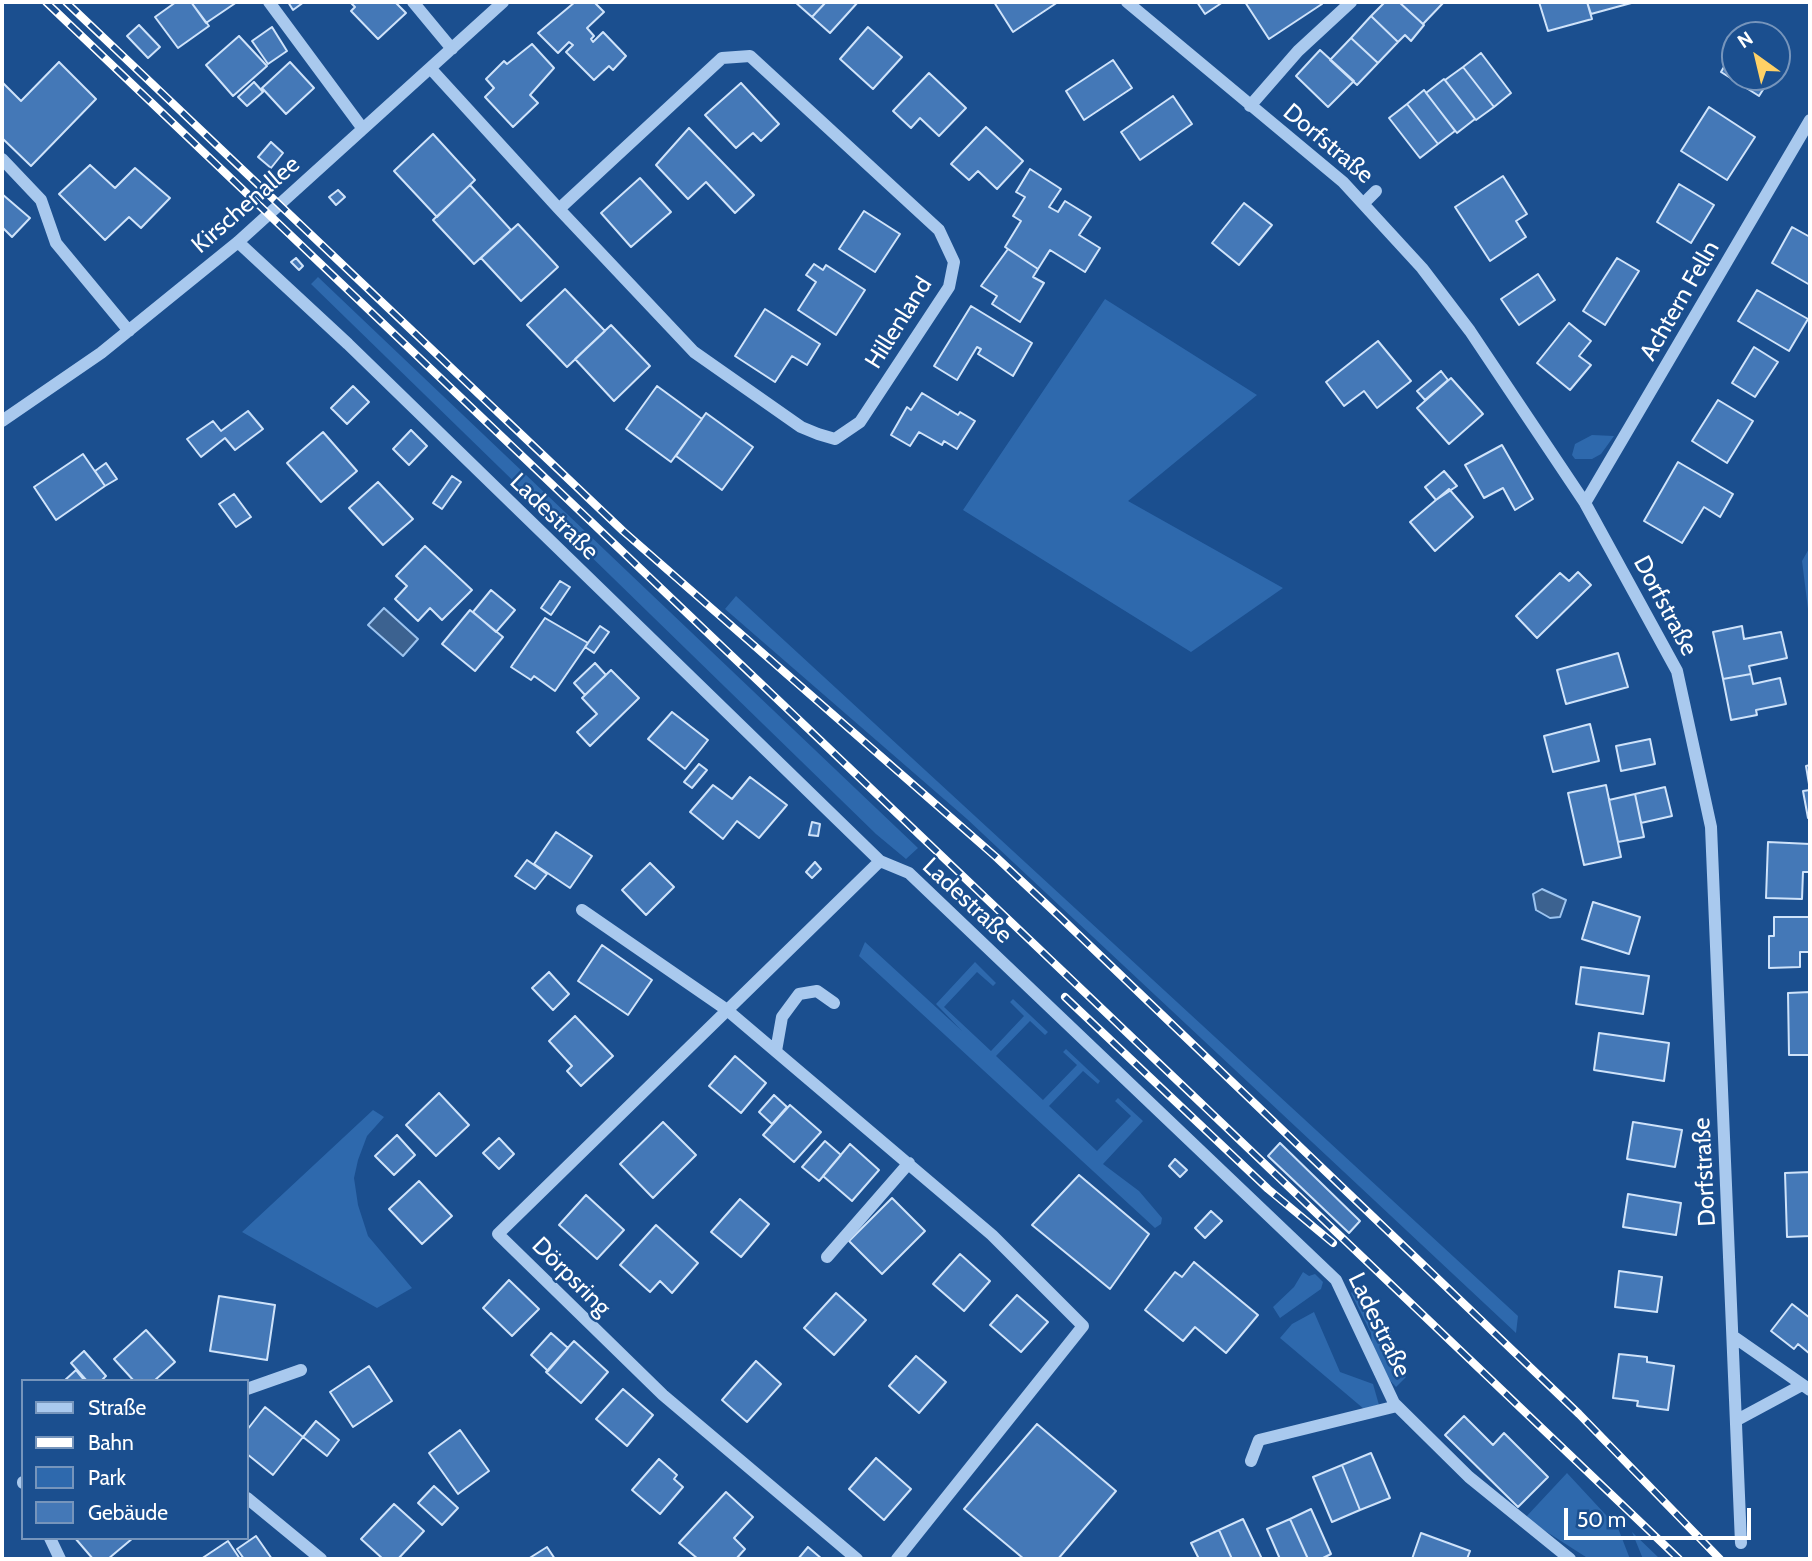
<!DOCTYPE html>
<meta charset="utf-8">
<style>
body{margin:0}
#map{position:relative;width:1812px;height:1561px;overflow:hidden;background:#1b4f8f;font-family:Cabin,sans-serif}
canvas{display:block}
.frame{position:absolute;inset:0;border:4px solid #fff;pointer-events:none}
.legend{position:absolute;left:21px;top:1379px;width:228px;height:161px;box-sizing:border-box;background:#1b4f8f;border:2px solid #7695bc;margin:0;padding:9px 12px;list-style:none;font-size:21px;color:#fff}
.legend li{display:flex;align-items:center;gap:14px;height:35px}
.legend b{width:35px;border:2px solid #7695bc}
.north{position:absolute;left:1721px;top:21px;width:70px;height:70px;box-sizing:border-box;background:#1b4f8f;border:2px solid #7695bc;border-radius:50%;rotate:326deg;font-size:19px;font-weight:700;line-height:28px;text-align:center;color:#fff}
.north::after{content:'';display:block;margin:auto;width:24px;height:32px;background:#ffd166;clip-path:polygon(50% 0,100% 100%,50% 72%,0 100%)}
.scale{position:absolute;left:1564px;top:1508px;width:187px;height:32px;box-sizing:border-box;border:4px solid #fff;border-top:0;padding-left:9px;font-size:21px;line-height:24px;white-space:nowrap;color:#fff;-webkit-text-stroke:5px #1b4f8f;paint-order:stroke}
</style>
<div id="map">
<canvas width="1812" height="1561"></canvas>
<div class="frame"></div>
<ul class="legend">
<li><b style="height:9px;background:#a9c9ee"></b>Straße</li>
<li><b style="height:9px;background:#fff"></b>Bahn</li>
<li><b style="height:19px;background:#2e69ad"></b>Park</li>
<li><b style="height:19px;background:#4478b7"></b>Gebäude</li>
</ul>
<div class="north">N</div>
<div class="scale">50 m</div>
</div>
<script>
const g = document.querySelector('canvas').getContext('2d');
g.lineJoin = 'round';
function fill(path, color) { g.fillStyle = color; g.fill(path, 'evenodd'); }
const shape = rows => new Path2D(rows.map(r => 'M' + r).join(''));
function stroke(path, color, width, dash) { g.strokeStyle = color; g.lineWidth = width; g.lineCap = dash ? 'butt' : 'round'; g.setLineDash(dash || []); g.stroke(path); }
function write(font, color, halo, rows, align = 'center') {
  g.font = font + ' Cabin,sans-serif'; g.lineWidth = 5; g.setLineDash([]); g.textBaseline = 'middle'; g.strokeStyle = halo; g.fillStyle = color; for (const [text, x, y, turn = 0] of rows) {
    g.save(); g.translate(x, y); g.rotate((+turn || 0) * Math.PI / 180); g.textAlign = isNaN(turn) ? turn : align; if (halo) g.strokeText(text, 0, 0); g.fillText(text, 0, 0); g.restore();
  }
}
const green = shape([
 [318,277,918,848,906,859,876,834,311,284],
 [1105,299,1257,395,1128,501,1283,588,1191,652,963,510],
 [1592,435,1614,436,1601,454,1592,459,1575,459,1572,455,1575,444],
 [1810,547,1810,609,1808,609,1802,561],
 [736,596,1518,1316,1516,1333,967,819,725,609],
 [865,942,962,1031,936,1004,975,962,996,983,993,986,977,972,944,1007,991,1051,1024,1016,1010,1002,1013,999,1048,1032,1045,1035,1030,1021,996,1056,1043,1100,1077,1065,1063,1052,1066,1049,1100,1081,1098,1084,1083,1071,1049,1106,1097,1151,1131,1116,1115,1101,1118,1098,1143,1121,1103,1164,1139,1191,1162,1218,1161,1224,1155,1228,859,956],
 [373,1110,384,1117,367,1136,358,1160,354,1178,358,1205,368,1236,412,1288,377,1308,242,1232],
 [1303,1272,1309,1276,1315,1274,1323,1282,1321,1289,1280,1318,1273,1307,1294,1287],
 [1354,1290,1391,1332,1385,1338,1392,1346,1384,1354,1406,1377,1396,1387,1384,1374,1372,1345,1371,1333,1351,1293],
 [1314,1312,1340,1372,1373,1384,1379,1405,1364,1409,1280,1338,1292,1324],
 [1567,1473,1618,1528,1630,1559,1589,1559,1525,1518],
 [1632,1532,1660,1559,1643,1559]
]);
const water = shape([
 [384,608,418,639,403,656,368,625,384,608],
 [1542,889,1566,900,1560,917,1550,918,1536,910,1533,894,1542,889]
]);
const building = shape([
 [176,2,191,2,209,26,178,48,155,17,176,2],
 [191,2,237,2,206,23,191,2],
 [288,2,304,2,293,10,288,2],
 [350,2,395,2,406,13,378,39,351,11,355,7,350,2],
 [575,2,594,2,604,12,587,28,594,36,591,39,593,42,603,32,626,56,613,70,609,66,594,80,566,52,573,45,569,42,558,53,538,33,575,2],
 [795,2,826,2,812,17,795,2],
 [826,2,858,2,830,33,812,17,826,2],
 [994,2,1058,2,1013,32,994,2],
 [1197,2,1223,2,1205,14,1197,2],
 [1245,2,1320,2,1322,4,1269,39,1245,2],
 [1385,2,1399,2,1424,25,1411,41,1405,35,1398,42,1371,16,1385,2],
 [1399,2,1444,2,1423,24,1399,2],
 [1539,2,1587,2,1592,19,1548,31,1539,2],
 [1587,2,1635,2,1591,14,1587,2],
 [1371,16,1398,42,1378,63,1351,38,1371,16],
 [139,25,160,47,148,58,127,36,139,25],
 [272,27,287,51,268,64,252,41,272,27],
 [868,27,902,57,873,89,840,59,868,27],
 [239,36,267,66,233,96,206,65,239,36],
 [1351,38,1378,63,1357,85,1330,60,1351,38],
 [532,44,554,68,530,95,538,103,513,127,485,97,494,88,486,79,504,61,507,64,532,44],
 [1735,48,1735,77,1771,77,1759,96,1721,72,1735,48],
 [1320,50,1354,81,1328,107,1296,76,1320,50],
 [1481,53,1511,93,1494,107,1463,67,1481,53],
 [1113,60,1132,88,1084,120,1066,91,1113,60],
 [59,62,96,99,31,166,2,138,2,82,21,101,59,62],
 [290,62,314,88,286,114,262,88,290,62],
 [1463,67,1494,107,1476,120,1445,80,1463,67],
 [929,73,966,108,939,136,920,118,911,128,893,111,929,73],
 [1444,79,1475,119,1457,133,1426,93,1444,79],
 [254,82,263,92,247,106,238,97,254,82],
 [741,83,779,124,761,141,753,133,736,148,705,115,741,83],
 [1424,90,1455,131,1438,144,1407,104,1424,90],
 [1173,96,1192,124,1140,160,1121,132,1173,96],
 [1407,104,1438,144,1420,158,1389,118,1407,104],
 [1709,107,1755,137,1727,180,1681,151,1709,107],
 [986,127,1023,161,997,189,978,171,969,180,951,164,986,127],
 [689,128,754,195,735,213,706,182,688,199,656,165,689,128],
 [433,134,475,180,437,217,394,171,433,134],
 [271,142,283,153,271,168,258,157,271,142],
 [90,165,115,188,135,168,170,198,141,228,129,217,105,240,59,194,90,165],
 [1030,169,1061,189,1049,207,1058,212,1065,201,1091,217,1079,235,1100,248,1085,272,1050,250,1038,269,1005,247,1021,221,1013,216,1025,197,1016,192,1030,169],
 [1503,176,1527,214,1516,221,1526,237,1490,261,1455,207,1503,176],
 [640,178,671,212,631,247,601,213,640,178],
 [1679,184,1714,205,1691,243,1657,222,1679,184],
 [470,185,511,230,474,264,433,220,470,185],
 [338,190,345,197,336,205,329,197,338,190],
 [2,194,30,218,12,237,2,227,2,194],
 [1244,203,1272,225,1239,265,1212,243,1244,203],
 [864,211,900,234,875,272,839,249,864,211],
 [518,224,558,267,521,301,481,258,518,224],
 [1792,227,1810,237,1810,285,1772,263,1792,227],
 [1008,249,1038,269,1033,277,1044,283,1020,322,992,304,997,296,981,286,1008,249],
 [296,258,303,266,299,270,291,262,296,258],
 [1617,258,1639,271,1605,325,1583,311,1617,258],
 [814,264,823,270,826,265,865,290,836,335,798,310,816,282,806,275,814,264],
 [1538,274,1555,300,1519,325,1501,299,1538,274],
 [565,289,605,331,567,367,527,325,565,289],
 [1757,290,1808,319,1789,351,1738,321,1757,290],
 [971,306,1032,343,1013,376,978,354,981,349,977,347,957,380,934,366,971,306],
 [765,309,820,344,807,365,792,356,775,382,735,356,765,309],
 [1569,323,1591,341,1579,356,1591,365,1570,390,1537,363,1569,323],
 [611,325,650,366,614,401,575,359,611,325],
 [1378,341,1411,381,1377,408,1364,391,1344,406,1326,382,1378,341],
 [1754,347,1778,362,1755,397,1732,383,1754,347],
 [1441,371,1448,380,1425,400,1417,391,1441,371],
 [1451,378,1483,414,1449,444,1417,408,1451,378],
 [353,386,369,402,347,424,331,408,353,386],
 [657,386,702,419,671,462,626,429,657,386],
 [922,393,958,415,960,412,975,421,957,449,944,441,942,445,919,432,910,446,891,435,907,407,911,410,922,393],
 [1718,400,1753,421,1727,463,1692,441,1718,400],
 [248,411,263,429,235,450,225,438,201,457,187,439,213,421,221,431,248,411],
 [706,413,753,447,722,490,676,456,706,413],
 [411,430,427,446,409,465,393,449,411,430],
 [323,432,357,471,321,502,287,463,323,432],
 [1502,445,1533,499,1515,510,1503,488,1484,498,1465,465,1502,445],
 [83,454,105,486,56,520,34,487,83,454],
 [1678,462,1733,494,1720,517,1704,507,1682,543,1644,521,1678,462],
 [106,463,117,479,105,486,95,471,106,463],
 [1444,471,1457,486,1436,500,1425,487,1444,471],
 [452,476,461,482,442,509,433,503,452,476],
 [378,482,413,519,383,545,349,508,378,482],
 [1449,489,1473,517,1435,551,1410,522,1449,489],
 [234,494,251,517,236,527,219,504,234,494],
 [425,546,472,590,442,620,430,608,418,621,395,599,407,586,396,576,425,546],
 [1578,572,1591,585,1537,638,1516,616,1560,573,1569,581,1578,572],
 [560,581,570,587,551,615,541,608,560,581],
 [491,590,515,610,496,632,473,612,491,590],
 [470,610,503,637,475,671,442,644,470,610],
 [545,618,588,643,555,691,534,676,531,680,511,667,545,618],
 [600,626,609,632,594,653,585,647,600,626],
 [1742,626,1744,639,1781,632,1787,658,1749,666,1751,674,1723,679,1713,632,1742,626],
 [1618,653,1628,687,1566,704,1557,670,1618,653],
 [595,663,606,675,585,695,574,683,595,663],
 [611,670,639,698,590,746,577,732,597,714,582,698,611,670],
 [1751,674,1753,684,1780,678,1786,704,1756,710,1757,715,1731,720,1723,679,1751,674],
 [672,712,708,740,685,769,648,739,672,712],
 [1590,724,1599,761,1553,772,1544,736,1590,724],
 [1650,739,1655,764,1621,771,1616,746,1650,739],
 [699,764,707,770,692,788,684,782,699,764],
 [1810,765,1810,790,1806,766,1810,765],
 [750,777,787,805,759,838,737,821,723,839,690,812,713,785,732,799,750,777],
 [1606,785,1621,857,1584,865,1568,793,1606,785],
 [1665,787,1672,816,1641,823,1635,794,1665,787],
 [1810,790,1810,818,1808,818,1803,791,1810,790],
 [1635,794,1644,837,1618,842,1609,800,1635,794],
 [812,822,820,824,818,836,809,835,812,822],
 [556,832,592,856,570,888,534,864,556,832],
 [1768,842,1810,844,1810,872,1803,872,1802,899,1766,898,1768,842],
 [527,860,547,874,535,889,515,876,527,860],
 [815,862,821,869,812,878,806,872,815,862],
 [650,863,674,887,646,915,622,890,650,863],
 [1593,902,1640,917,1629,954,1582,939,1593,902],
 [1774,917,1810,917,1810,952,1800,952,1800,967,1769,968,1769,936,1774,936,1774,917],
 [602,945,652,980,628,1015,578,981,602,945],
 [1581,967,1649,976,1643,1014,1576,1004,1581,967],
 [549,972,569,994,553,1010,532,988,549,972],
 [1810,992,1810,1055,1789,1055,1788,993,1810,992],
 [575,1016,613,1056,581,1086,567,1071,572,1066,549,1041,575,1016],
 [1599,1033,1669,1043,1664,1081,1594,1070,1599,1033],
 [735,1056,766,1083,741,1113,709,1086,735,1056],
 [439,1093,469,1125,436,1156,406,1125,439,1093],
 [774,1095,787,1107,772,1124,759,1112,774,1095],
 [1809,1102,1810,1102,1810,1150,1809,1150,1809,1102],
 [790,1105,821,1132,794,1162,763,1135,790,1105],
 [663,1122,696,1155,653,1198,620,1164,663,1122],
 [1633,1122,1682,1130,1675,1167,1627,1159,1633,1122],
 [397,1135,415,1155,394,1175,375,1156,397,1135],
 [499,1138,514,1154,499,1169,483,1153,499,1138],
 [825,1141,841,1155,819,1181,802,1167,825,1141],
 [1280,1143,1360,1221,1349,1233,1268,1156,1280,1143],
 [850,1144,879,1170,852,1201,823,1176,850,1144],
 [1175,1159,1187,1170,1180,1177,1169,1166,1175,1159],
 [1810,1172,1810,1236,1787,1237,1785,1173,1810,1172],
 [1079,1175,1149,1234,1110,1289,1032,1225,1079,1175],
 [419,1181,452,1216,422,1244,389,1209,419,1181],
 [1628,1194,1681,1203,1676,1235,1623,1227,1628,1194],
 [586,1195,624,1230,597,1259,559,1225,586,1195],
 [892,1198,925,1231,882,1274,849,1241,892,1198],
 [740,1199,769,1224,741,1257,711,1232,740,1199],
 [1211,1211,1222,1221,1205,1238,1195,1228,1211,1211],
 [656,1225,698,1263,672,1293,660,1281,650,1292,620,1265,656,1225],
 [960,1254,990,1281,964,1311,933,1284,960,1254],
 [1194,1262,1258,1315,1226,1353,1195,1327,1183,1341,1145,1310,1175,1272,1182,1277,1194,1262],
 [1619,1271,1662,1277,1657,1312,1615,1307,1619,1271],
 [509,1280,539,1309,512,1336,483,1308,509,1280],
 [836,1293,866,1320,834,1355,804,1328,836,1293],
 [1017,1295,1048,1322,1021,1352,990,1325,1017,1295],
 [219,1296,275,1305,267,1360,210,1351,219,1296],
 [1792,1304,1810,1318,1810,1354,1798,1344,1794,1349,1771,1331,1792,1304],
 [146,1330,175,1362,154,1381,134,1381,114,1359,146,1330],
 [551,1333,568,1348,548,1371,531,1355,551,1333],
 [574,1341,608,1372,581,1403,546,1372,574,1341],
 [84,1351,106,1376,101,1381,87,1381,71,1363,84,1351],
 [1619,1354,1647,1357,1647,1362,1674,1366,1668,1410,1637,1406,1638,1401,1613,1398,1619,1354],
 [916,1356,946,1382,919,1413,889,1386,916,1356],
 [756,1361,781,1384,747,1422,722,1400,756,1361],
 [369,1366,392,1401,353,1427,330,1392,369,1366],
 [76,1370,85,1381,64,1381,76,1370],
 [623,1389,653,1415,627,1446,596,1419,623,1389],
 [265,1407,303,1437,273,1475,247,1454,247,1430,265,1407],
 [1464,1416,1493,1445,1504,1433,1548,1477,1518,1507,1445,1435,1464,1416],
 [316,1421,339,1440,327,1456,303,1437,316,1421],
 [1037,1424,1116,1491,1058,1559,1024,1559,964,1509,1037,1424],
 [460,1430,489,1471,458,1494,429,1453,460,1430],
 [1371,1453,1390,1498,1360,1510,1342,1465,1371,1453],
 [876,1458,911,1489,884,1520,849,1489,876,1458],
 [659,1459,677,1475,674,1479,683,1487,660,1514,632,1490,659,1459],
 [1342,1465,1360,1510,1332,1522,1313,1477,1342,1465],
 [434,1486,458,1508,442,1525,418,1503,434,1486],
 [726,1492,753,1517,734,1538,745,1549,736,1559,698,1559,679,1543,726,1492],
 [394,1504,424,1531,398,1559,383,1559,361,1539,394,1504],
 [1311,1509,1331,1554,1321,1559,1308,1559,1290,1519,1311,1509],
 [1243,1519,1262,1559,1232,1559,1219,1530,1243,1519],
 [1290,1519,1308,1559,1280,1559,1267,1529,1290,1519],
 [1219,1530,1232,1559,1199,1559,1191,1543,1219,1530],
 [1421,1533,1470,1551,1467,1559,1412,1559,1421,1533],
 [256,1536,272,1559,244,1559,237,1549,256,1536],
 [75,1538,133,1538,108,1559,93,1559,75,1538],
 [228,1541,240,1559,201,1559,228,1541],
 [547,1547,555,1559,528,1559,547,1547],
 [808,1547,822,1559,798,1559,808,1547]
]);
const minor = shape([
 [269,2,363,129],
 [413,2,452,49],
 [1127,2,1343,182,1422,268,1470,331,1585,503,1677,671,1711,827,1741,1543],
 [431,69,559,209,694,352,801,427,818,434,835,439,860,422,949,287,954,262,939,230,750,56,722,58,559,209],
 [1250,106,1298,51,1351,2],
 [2,159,41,200,56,243,129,331],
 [1364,203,1376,191],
 [238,242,348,344,880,861,909,873,1336,1280,1394,1403,1469,1477,1570,1559],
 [2,421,101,353,238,242,503,2],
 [1585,503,1810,120],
 [582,910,727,1010,992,1235,1083,1326,897,1559],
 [776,1051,782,1017,799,994,817,991,834,1003],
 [827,1257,909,1163],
 [1734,1337,1810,1390],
 [247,1389,301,1370],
 [1737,1420,1802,1385],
 [1251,1461,1259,1440,1397,1406],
 [23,1482,23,1483],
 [247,1498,321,1559],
 [50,1538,60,1559],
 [857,1559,663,1395,498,1234,880,861]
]);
const rail = shape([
 [46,2,1679,1559],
 [66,2,623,531,996,857,1061,918,1579,1414,1720,1559],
 [1065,997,1268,1189,1333,1243]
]);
const streetNames = [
 ["Dorfstraße",1328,144,40],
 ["Kirschenallee",246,205,-41],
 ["Achtern Felln",1680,301,-60],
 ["Hillenland",899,323,-58],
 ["Ladestraße",554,517,44],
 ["Dorfstraße",1665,606,62],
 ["Ladestraße",967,901,43],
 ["Dorfstraße",1705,1172,-93],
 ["Dörpsring",571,1277,45],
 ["Ladestraße",1379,1325,64]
];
fill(green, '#2e69ad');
fill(water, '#3c6290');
stroke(water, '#9cc4f0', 2);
fill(building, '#4478b7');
stroke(building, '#cfe3fa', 2);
stroke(minor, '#a9c9ee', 12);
stroke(rail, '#fff', 8);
stroke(rail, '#1b4f8f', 5, [16]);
write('24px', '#fff', '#1b4f8f', streetNames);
</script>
